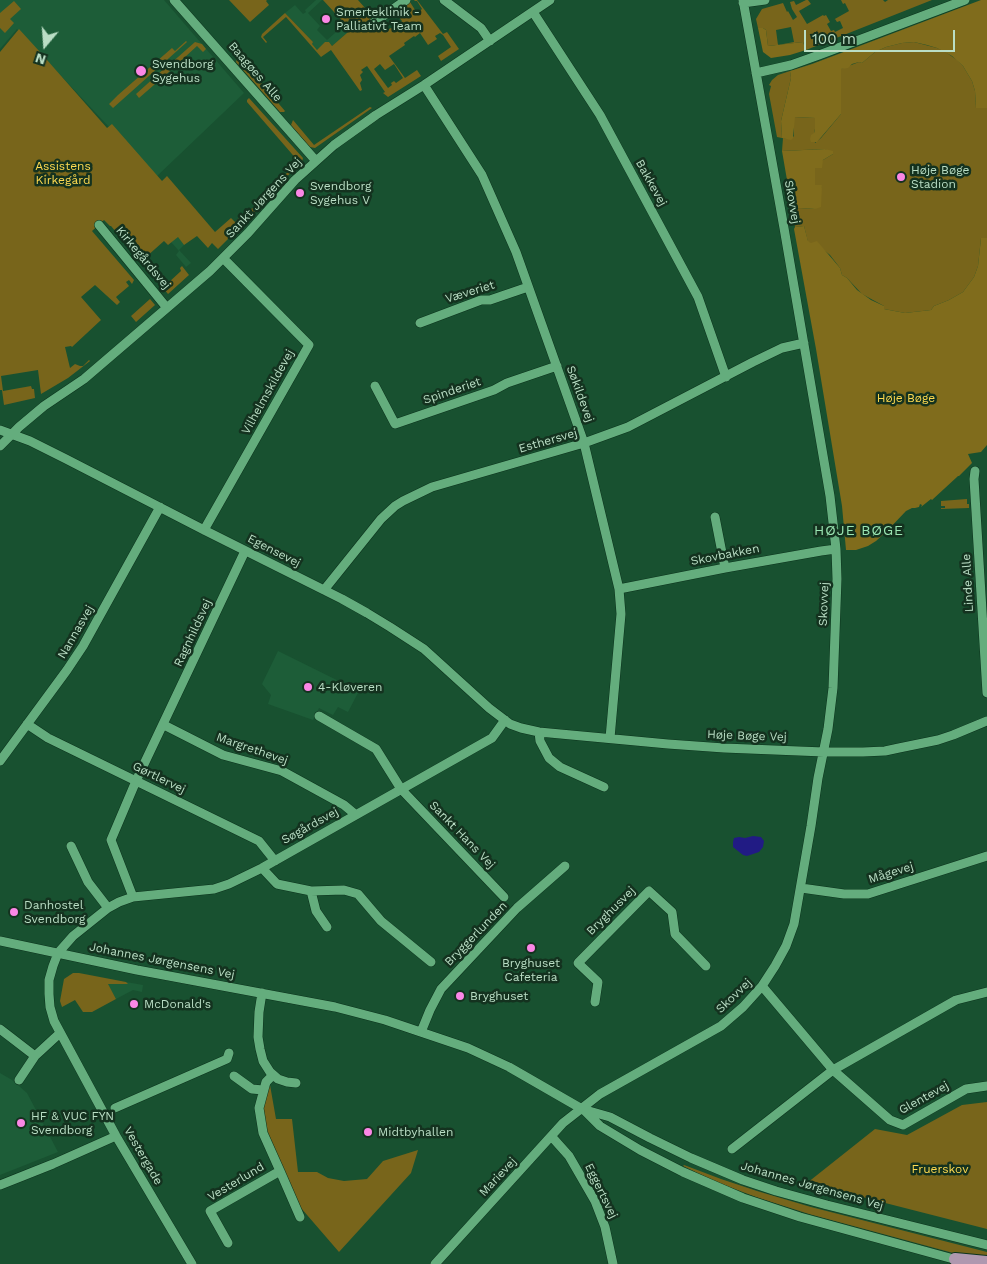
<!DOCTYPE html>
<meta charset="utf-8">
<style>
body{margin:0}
#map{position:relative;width:987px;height:1264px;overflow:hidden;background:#185130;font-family:"Work Sans",sans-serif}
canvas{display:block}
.north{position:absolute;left:20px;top:20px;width:50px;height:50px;-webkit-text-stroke:4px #14321f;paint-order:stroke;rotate:198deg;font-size:14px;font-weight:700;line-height:20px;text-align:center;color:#badec5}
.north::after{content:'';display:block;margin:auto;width:18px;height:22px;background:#badec5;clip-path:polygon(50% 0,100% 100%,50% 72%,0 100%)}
.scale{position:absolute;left:804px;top:30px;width:151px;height:22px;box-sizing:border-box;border:2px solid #badec5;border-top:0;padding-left:6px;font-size:15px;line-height:18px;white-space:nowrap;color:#badec5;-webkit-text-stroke:4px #14321f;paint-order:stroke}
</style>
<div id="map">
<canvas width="987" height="1264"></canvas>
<div class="north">N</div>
<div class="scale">100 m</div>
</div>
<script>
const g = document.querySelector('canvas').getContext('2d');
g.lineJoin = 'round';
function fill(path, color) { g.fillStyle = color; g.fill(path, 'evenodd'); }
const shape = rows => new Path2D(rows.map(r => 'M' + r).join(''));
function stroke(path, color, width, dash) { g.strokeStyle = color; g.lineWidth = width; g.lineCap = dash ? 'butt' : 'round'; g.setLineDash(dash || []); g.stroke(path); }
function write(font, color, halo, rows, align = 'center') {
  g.font = font + ' "Work Sans",sans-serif'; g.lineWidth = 5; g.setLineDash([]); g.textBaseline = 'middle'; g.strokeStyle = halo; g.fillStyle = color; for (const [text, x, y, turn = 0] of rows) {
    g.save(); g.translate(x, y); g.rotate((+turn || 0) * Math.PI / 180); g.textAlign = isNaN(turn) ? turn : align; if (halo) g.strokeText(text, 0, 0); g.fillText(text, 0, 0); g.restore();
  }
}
const built = shape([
 [0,0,164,0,244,93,156,177,17,29,0,49],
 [316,0,322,0,308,13,320,26,317,30,327,40,350,20,355,26,332,46,329,42,317,50,311,44,313,42,285,13,295,5,303,14,306,12,305,10],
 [178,236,184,245,179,250,191,263,186,267,176,255,179,251,171,242],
 [278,651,359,691,348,712,338,707,333,715,319,708,313,720,268,704,271,695,262,684],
 [126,982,143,985,142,992,133,990,116,999,107,984,127,984],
 [0,1073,12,1080,27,1093,58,1152,0,1175]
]);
const green = shape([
 [229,0,267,0,266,1,269,5,250,22],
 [323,0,358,0,373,17,367,22,372,29,386,20,382,24,387,30,391,28,393,29,400,24,402,27,404,26,401,22,402,21,395,13,410,2,417,13,422,9,417,1,415,1,414,0,417,0,443,34,447,32,459,49,441,61,438,56,451,47,443,35,440,33,435,36,437,39,428,45,420,33,415,37,414,36,404,43,405,45,389,56,405,78,417,70,421,76,388,97,383,93,385,92,367,66,361,70,363,72,360,75,362,80,360,83,362,90,360,91,331,50,321,57,286,17,263,37,267,42,266,43,261,37,262,34,285,13,313,42,312,44,317,50,325,42,329,42,332,46,355,26,350,20,345,24],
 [380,64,385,70,394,64,403,78,396,83,394,81,391,83,392,85,388,88,374,69],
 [806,0,808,0,811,4,799,11,807,24,823,15,824,16,826,15,830,22,827,24,831,31,834,30,835,32,843,28,840,21,837,22,835,19,833,20,849,11,845,3,843,4,841,0,883,0,885,2,888,0,932,0,806,50,803,42,768,46,766,30,763,28,758,28,756,19,762,9,783,3,787,12,788,11,793,20,797,17,792,9,790,2,794,1,796,5],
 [791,27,794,42,778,45,776,30],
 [14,1,21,9,10,19,14,23,5,33,0,28,0,13],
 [19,29,40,52,107,128,112,124,162,181,167,176,215,232,231,218,235,222,245,212,247,212,257,205,298,161,247,102,247,100,249,98,303,158,302,162,275,188,256,211,234,233,233,232,231,234,232,235,218,249,212,243,208,248,197,236,184,245,178,237,168,245,164,241,146,257,168,283,181,271,180,268,182,266,189,275,168,294,111,226,110,226,104,220,92,231,134,280,132,284,129,280,126,282,129,286,116,297,120,302,117,305,95,285,81,297,101,320,72,347,71,346,65,347,70,368,75,364,80,366,83,366,89,360,90,361,68,378,41,394,38,370,1,376,3,391,31,386,32,389,34,389,35,398,4,405,2,390,0,390,0,52],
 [186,41,187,42,113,108,109,104,118,95,172,48,175,51],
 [195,42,202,44,206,49,203,52,197,46,172,69,169,65],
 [914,42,937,48,944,51,957,60,963,66,972,81,975,91,976,108,987,108,987,238,981,238,978,266,974,277,963,292,949,300,934,306,931,310,905,313,884,309,884,306,862,294,847,278,842,275,840,268,830,255,825,251,808,242,804,226,795,227,792,209,800,208,815,209,822,185,815,185,815,168,823,160,833,154,825,149,782,151,783,138,791,139,794,136,794,117,816,118,815,129,814,133,815,143,821,138,841,114,841,69,859,62,862,63,875,52,886,47,902,43],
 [237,59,252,77,256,77,285,111,284,112,280,112,236,62],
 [166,67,170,71,139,98,136,94],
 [790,71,791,78,781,121,782,138,777,137,769,94,771,86,769,85,772,80,778,75],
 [370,107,372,108,315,148,310,147,291,125,293,120,314,145],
 [150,299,155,305,136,322,131,316],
 [967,499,967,504,969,504,969,508,941,509,941,508,945,508,945,506,941,506,941,501],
 [73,973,79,973,126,982,128,984,108,984,116,999,92,1012,83,1012,75,1000,62,1007,60,1001,64,979],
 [270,1085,276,1119,292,1119,298,1172,317,1172,328,1178,344,1181,367,1179,383,1161,418,1150,411,1173,339,1252,301,1208,268,1136,263,1118,264,1102,267,1090],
 [987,1102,987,1229,807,1183,875,1129,907,1135,962,1105],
 [684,1165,721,1179,757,1191,811,1207,987,1252,987,1259,957,1254,809,1214,756,1197,719,1183,683,1166]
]);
const forest = shape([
 [981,0,987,0,987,108,976,108,975,91,972,81,963,66,952,56,937,48,927,45,914,42,902,43,886,47,875,52,862,63,859,62,852,64,848,68,841,69,841,114,817,142,811,142,810,139,811,135,814,133,815,129,815,118,795,117,793,138,791,140,782,138,781,121,791,78,790,71,812,64],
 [758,28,763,28,766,30,768,46,803,42,806,50,790,55,771,58,763,52],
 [825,149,833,151,833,154,823,160,822,168,815,168,815,185,822,185,821,207,815,209,800,208,792,209,782,151],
 [804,226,808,241,811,243,817,241,840,268,842,275,847,278,857,290,871,300,884,306,884,309,905,313,931,310,934,306,949,300,963,292,974,277,978,266,981,238,987,238,987,445,981,452,968,454,972,463,959,476,958,476,957,477,932,500,931,499,921,507,922,505,920,504,919,507,915,508,912,508,906,511,887,531,876,541,868,546,856,550,846,550,842,506,816,349,794,229,795,227]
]);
const water = shape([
 [753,836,761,837,764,841,763,847,759,852,747,856,743,855,733,847,733,842,734,838,739,837,745,838]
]);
const minor = shape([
 [174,0,316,161],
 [444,0,481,28,490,41],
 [743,3,765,0],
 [533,12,600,115,698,297,726,377],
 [369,26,406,0],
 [756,73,791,65,819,55,965,0],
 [424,85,482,175,516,252,584,443,619,589,621,614,610,738],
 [99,225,167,308],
 [420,323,481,300,490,300,528,287],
 [375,386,395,424,494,390,507,383,557,366],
 [0,430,30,441,66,459,204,530,342,599,367,613,390,627,424,649,489,708,510,724,521,728,539,732,668,744,724,748,824,752,863,752,885,751,899,748,938,740,953,735,987,721],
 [0,446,19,427,44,406,84,379,210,271,248,233,295,180,334,145,376,115,424,85,550,0],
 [975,471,974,479,987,693],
 [715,517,725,568],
 [204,530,309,345,223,258],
 [619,589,725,568,821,551,836,549],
 [324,590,381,519,395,506,403,501,432,487,584,443,628,427,753,362,782,348,804,343],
 [319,716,376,749,401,789,504,897],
 [27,724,48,738,259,841,275,861],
 [164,725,223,755,282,771,344,805,356,815],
 [539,732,540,741,549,758,560,767,604,787],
 [0,761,67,670,83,646,160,507],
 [71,846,88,882,108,908],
 [262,868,277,884,311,891,344,890,358,894,381,921,431,962],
 [801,888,844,894,868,894,987,856],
 [311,891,316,911,327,927],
 [133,897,111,840,136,781,245,551],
 [0,941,137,970,335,1007,385,1020,468,1048,509,1067,582,1109,610,1117,650,1138,691,1158,743,1180,776,1191,827,1205,987,1245],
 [762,986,833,1070,890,1120,903,1125,966,1089,987,1086],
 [262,993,259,1012,258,1037,260,1049,263,1061,270,1072,278,1079,287,1082,296,1083],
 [595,1002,598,982,578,963,649,891,672,912,675,934,706,966],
 [0,1029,35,1056],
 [421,1032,430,1010,441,989,517,908,565,866],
 [234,1076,252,1089,263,1090],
 [19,1080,35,1056,60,1033],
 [115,1108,227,1059,229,1053],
 [584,1110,600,1126,640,1150,683,1172,743,1198,800,1217,961,1261],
 [552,1137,569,1156,595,1201,605,1227,613,1264],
 [732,1149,833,1070,956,1000,987,992],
 [280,1171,300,1217],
 [0,1185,53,1164,116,1136],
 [228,1243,210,1211,280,1171,263,1133,259,1108,266,1082,273,1075],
 [192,1264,116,1136,54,1021,50,1007,49,994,49,980,53,966,58,953,73,936,108,908,119,902,133,897,214,889,229,884,262,868,492,738,505,720],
 [435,1264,563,1123,600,1094,721,1026,743,1007,762,986,775,966,786,946,794,924,811,826,818,778,828,729,833,688,837,579,836,549,830,496,784,228,743,0]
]);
const major = shape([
 [955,1259,987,1262]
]);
const markers = [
 [326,19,5,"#fb87e6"],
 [141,71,6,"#fb87e6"],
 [901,177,5,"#fb87e6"],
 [300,193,5,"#fb87e6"],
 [308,687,5,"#fb87e6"],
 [14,912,5,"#fb87e6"],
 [531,948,5,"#fb87e6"],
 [460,996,5,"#fb87e6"],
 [134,1004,5,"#fb87e6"],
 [21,1123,5,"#fb87e6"],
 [368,1132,5,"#fb87e6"]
];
const poiNames = [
 ["Smerteklinik -",336,12],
 ["Palliativt Team",336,26],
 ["Svendborg",152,64],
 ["Sygehus",152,78],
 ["Høje Bøge",911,170],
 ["Stadion",911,184],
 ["Svendborg",310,186],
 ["Sygehus V",310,200],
 ["4-Kløveren",318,687],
 ["Danhostel",24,905],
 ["Svendborg",24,919],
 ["Bryghuset",531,963,"center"],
 ["Cafeteria",531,977,"center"],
 ["Bryghuset",470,996],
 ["McDonald's",144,1004],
 ["HF & VUC FYN",31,1116],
 ["Svendborg",31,1130],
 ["Midtbyhallen",378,1132]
];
const streetNames = [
 ["Baagøes Alle",255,72,49],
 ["Bakkevej",651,183,61],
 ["Sankt Jørgens Vej",264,198,-47],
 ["Skovvej",792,202,80],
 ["Kirkegårdsvej",143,258,50],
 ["Væveriet",470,292,-17],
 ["Spinderiet",452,391,-19],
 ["Vilhelmskildevej",268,392,-61],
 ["Søkildevej",580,394,70],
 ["Esthersvej",548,441,-16],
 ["Egensevej",274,551,27],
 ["Skovbakken",725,555,-11],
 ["Linde Alle",968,583,-93],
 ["Skovvej",824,604,-88],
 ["Nannasvej",76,632,-60],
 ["Ragnhildsvej",193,633,-65],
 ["Høje Bøge Vej",747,736,2],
 ["Margrethevej",252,749,19],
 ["Gørtlervej",159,778,26],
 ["Søgårdsvej",310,826,-29],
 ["Sankt Hans Vej",462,835,46],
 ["Mågevej",891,873,-17],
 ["Bryghusvej",611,911,-45],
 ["Bryggerlunden",476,934,-46],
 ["Johannes Jørgensens Vej",162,961,11],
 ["Skovvej",734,996,-44],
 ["Glentevej",924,1098,-29],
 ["Vestergade",143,1156,60],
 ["Marievej",498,1177,-47],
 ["Vesterlund",236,1182,-31],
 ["Johannes Jørgensens Vej",812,1186,16],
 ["Eggertsvej",601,1191,64]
];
const parkNames = [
 ["Assistens",63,166],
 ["Kirkegård",63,180],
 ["Høje Bøge",906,398],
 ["Fruerskov",940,1169]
];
const neighbourhoodNames = [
 ["HØJE BØGE",859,531]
];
fill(built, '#1d5d38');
fill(green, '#78651b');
fill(forest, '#806c1c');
fill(water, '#211b84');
stroke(minor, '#0c341d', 10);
stroke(major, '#0c341d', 14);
stroke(minor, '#64ad7d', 9);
stroke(major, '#af98af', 12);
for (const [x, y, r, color] of markers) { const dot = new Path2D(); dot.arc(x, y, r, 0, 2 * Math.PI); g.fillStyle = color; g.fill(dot); stroke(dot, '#14321f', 2); }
write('12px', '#badec5', '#14321f', poiNames, 'left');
write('12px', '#badec5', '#14321f', streetNames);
write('12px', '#feda51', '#14321f', parkNames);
g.letterSpacing = '1px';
write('14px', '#9be6b3', '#14321f', neighbourhoodNames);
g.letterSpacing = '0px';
</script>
